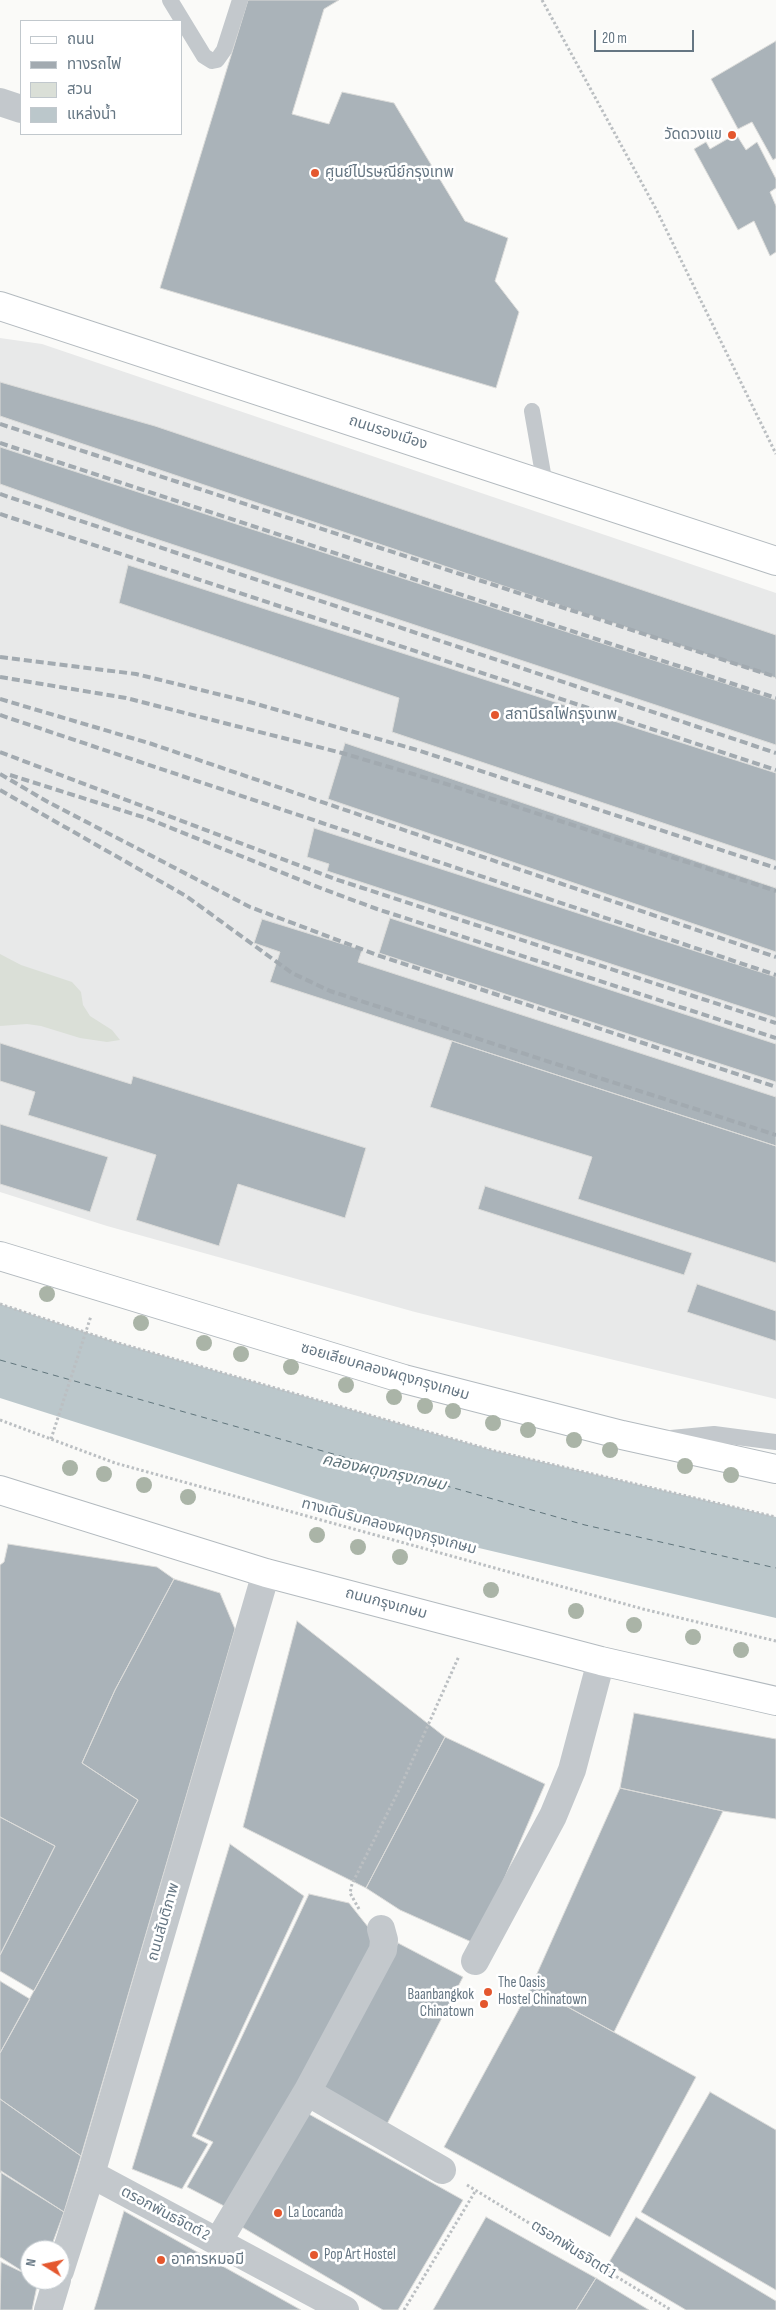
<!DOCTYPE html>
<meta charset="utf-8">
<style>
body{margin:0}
#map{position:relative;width:776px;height:2310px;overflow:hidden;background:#fafaf8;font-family:"Sofia Sans Condensed","Noto Sans Thai",sans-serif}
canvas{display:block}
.legend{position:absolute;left:20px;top:20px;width:162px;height:115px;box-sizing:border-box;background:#fff;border:1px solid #c1c8cd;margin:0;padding:6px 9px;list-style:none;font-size:15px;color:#657683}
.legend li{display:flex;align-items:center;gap:10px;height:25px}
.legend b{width:25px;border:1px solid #c1c8cd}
.north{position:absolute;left:20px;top:2240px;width:50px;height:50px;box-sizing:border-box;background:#fff;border:1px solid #c1c8cd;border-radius:50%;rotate:280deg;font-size:14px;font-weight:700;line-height:20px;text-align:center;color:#657683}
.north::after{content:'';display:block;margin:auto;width:18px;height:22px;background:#e4572e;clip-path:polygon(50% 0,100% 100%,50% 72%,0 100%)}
.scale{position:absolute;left:594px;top:30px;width:100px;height:22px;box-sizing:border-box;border:2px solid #657683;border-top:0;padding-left:6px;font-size:15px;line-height:18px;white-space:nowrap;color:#657683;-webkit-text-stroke:4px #fff;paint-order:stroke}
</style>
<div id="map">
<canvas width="776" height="2310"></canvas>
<ul class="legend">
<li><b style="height:6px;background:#fff"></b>ถนน</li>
<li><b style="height:6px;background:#a2aab0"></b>ทางรถไฟ</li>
<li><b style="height:14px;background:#dadfd7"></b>สวน</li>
<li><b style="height:14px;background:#bbc7cb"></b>แหล่งน้ำ</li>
</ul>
<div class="north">N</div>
<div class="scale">20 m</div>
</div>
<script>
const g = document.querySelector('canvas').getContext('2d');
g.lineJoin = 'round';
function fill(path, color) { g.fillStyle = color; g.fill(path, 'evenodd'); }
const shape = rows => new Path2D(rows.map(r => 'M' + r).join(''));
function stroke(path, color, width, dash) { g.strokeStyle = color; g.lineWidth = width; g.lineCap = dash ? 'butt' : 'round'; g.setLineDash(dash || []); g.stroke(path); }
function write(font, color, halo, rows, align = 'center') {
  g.font = font + ' "Sofia Sans Condensed","Noto Sans Thai",sans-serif'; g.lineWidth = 5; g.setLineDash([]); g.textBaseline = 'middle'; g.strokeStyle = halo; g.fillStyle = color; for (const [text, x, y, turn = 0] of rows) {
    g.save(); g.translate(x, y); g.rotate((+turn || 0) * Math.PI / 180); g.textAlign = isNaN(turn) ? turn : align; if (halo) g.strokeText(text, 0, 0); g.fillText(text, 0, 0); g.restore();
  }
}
const built = shape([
 [0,338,42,344,776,593,776,1399,415,1312,107,1226,0,1192]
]);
const green = shape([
 [0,954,21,965,72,982,81,992,83,1005,90,1016,112,1030,120,1040,107,1042,80,1038,41,1026,27,1024,0,1026]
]);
const water = shape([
 [0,1304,115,1342,495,1451,776,1517,776,1618,445,1540,0,1398]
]);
const ferry = shape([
 [0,1360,585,1525,776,1568]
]);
const building = shape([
 [248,0,339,0,324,9,292,114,329,124,342,92,394,103,465,221,508,238,495,281,519,312,496,388,160,288,248,0],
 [776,41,776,158,773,160,752,122,738,129,711,79,776,41],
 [736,134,746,150,757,142,776,179,776,188,770,192,776,206,776,252,770,256,754,221,738,230,694,149,706,142,710,149,736,134],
 [0,382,155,426,776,635,776,678,0,416,0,382],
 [0,447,776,700,776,745,132,531,0,484,0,447],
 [128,565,776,773,776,861,392,732,399,698,119,603,128,565],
 [345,743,776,888,776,952,328,799,345,743],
 [314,828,776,977,776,1018,327,871,329,864,307,857,314,828],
 [390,918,776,1044,776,1082,379,953,390,918],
 [262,919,362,950,358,962,776,1097,776,1146,270,982,280,952,254,943,262,919],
 [452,1041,776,1146,776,1263,578,1199,592,1157,430,1107,452,1041],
 [0,1043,131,1084,133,1076,366,1148,345,1218,238,1184,219,1246,136,1220,156,1155,28,1115,35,1092,0,1081,0,1043],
 [0,1124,108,1157,90,1212,0,1184,0,1124],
 [485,1186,692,1253,684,1275,478,1209,485,1186],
 [697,1284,776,1311,776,1341,687,1312,697,1284],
 [8,1544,157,1567,174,1579,115,1690,82,1763,138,1800,34,1991,0,1971,0,1955,55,1846,0,1817,0,1565,4,1562,8,1544],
 [174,1579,220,1593,235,1629,81,2156,0,2099,0,2053,138,1800,82,1763,115,1690,174,1579],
 [297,1621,445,1737,366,1888,243,1827,297,1621],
 [634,1713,776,1739,776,1819,723,1811,620,1788,634,1713],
 [445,1737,545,1784,476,1944,400,1910,366,1888,445,1737],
 [620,1788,723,1811,614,2032,531,1987,620,1788],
 [0,1817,55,1846,0,1955,0,1817],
 [230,1844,304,1896,192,2136,208,2144,182,2189,132,2169,230,1844],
 [309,1894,349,1903,380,1942,228,2208,187,2187,213,2142,196,2134,309,1894],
 [398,1943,463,1977,387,2124,322,2090,398,1943],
 [0,1981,30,1999,0,2053,0,1981],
 [531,1987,696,2077,610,2237,444,2147,531,1987],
 [710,2092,776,2130,776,2290,641,2212,710,2092],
 [0,2099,81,2156,64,2212,0,2172,0,2099],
 [298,2108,463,2200,398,2310,383,2310,235,2223,298,2108],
 [1,2171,64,2212,50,2250,30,2250,30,2276,0,2257,1,2171],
 [124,2211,301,2310,94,2310,124,2211],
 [486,2217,596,2278,576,2310,433,2310,486,2217],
 [636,2217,776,2301,776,2310,686,2310,608,2264,636,2217],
 [1,2262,30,2276,30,2280,38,2281,32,2310,0,2310,1,2262],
 [596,2278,649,2310,576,2310,596,2278]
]);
const path = shape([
 [542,0,656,209,776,454],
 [0,1304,115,1342,495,1451,776,1517],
 [0,1420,115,1463,643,1609,776,1641],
 [359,1909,350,1893,352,1884,399,1790,459,1656],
 [467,2185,671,2310],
 [404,2310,476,2190]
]);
const lane = shape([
 [170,0,204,56,212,61,217,60,224,50,240,0],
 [532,411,545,485],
 [671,1438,714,1434,776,1442]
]);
const street = shape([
 [0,102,21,109],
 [475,1961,553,1816,572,1770,601,1661],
 [307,2092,442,2170],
 [91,2174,345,2310],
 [218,2242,307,2092,383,1950,384,1940,381,1929],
 [60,2271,91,2174,266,1573],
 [48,2310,57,2280]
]);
const secondary = shape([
 [0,306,776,561],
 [0,1256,404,1379,622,1435,776,1469],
 [0,1490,266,1573,601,1661,776,1701]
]);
const rail = shape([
 [0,424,776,677],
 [0,443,776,698],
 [0,494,776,753],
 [0,514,776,770],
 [0,657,136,674,246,701,417,750,776,868],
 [0,677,126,698,342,753,440,782,776,891],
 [0,699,152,744,776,957],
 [0,715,776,975],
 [0,752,335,879,776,1023],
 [0,774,48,802,250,907,377,955,776,1087],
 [10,775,146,818,323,889,377,909,776,1038],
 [0,790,186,896,292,973,330,991,776,1135]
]);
const pathBridge = shape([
 [51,1439,91,1316]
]);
const trees = [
 [47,1294],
 [141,1323],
 [204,1343],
 [241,1354],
 [291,1367],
 [346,1385],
 [394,1397],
 [425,1406],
 [453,1411],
 [493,1423],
 [528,1430],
 [574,1440],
 [610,1450],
 [685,1466],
 [70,1468],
 [104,1474],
 [731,1475],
 [144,1485],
 [188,1497],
 [317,1535],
 [358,1547],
 [400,1557],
 [491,1590],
 [576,1611],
 [634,1625],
 [693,1637],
 [741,1650]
];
const markers = [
 [732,135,5,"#e4572e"],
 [315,173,5,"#e4572e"],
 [495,715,5,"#e4572e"],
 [488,1992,5,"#e4572e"],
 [484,2004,5,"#e4572e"],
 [278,2213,5,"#e4572e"],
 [314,2255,5,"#e4572e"],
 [161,2260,5,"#e4572e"]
];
const poiNames = [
 ["วัดดวงแข",722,135,"right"],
 ["ศูนย์ไปรษณีย์กรุงเทพ",325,173],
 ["สถานีรถไฟกรุงเทพ",505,715],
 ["The Oasis",498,1983],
 ["Hostel Chinatown",498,2000],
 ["Baanbangkok",474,1995,"right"],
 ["Chinatown",474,2012,"right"],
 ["La Locanda",288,2213],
 ["Pop Art Hostel",324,2255],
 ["อาคารหมอมี",171,2260]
];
const streetNames = [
 ["ถนนรองเมือง",388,433,18],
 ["ซอยเลียบคลองผดุงกรุงเกษม",385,1372,16],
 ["ทางเดินริมคลองผดุงกรุงเกษม",389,1527,15],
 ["ถนนกรุงเกษม",386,1604,15],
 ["ถนนสันติภาพ",164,1922,-74],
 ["ตรอกพันธจิตต์ 2",165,2214,28],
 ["ตรอกพันธจิตต์ 1",573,2250,32]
];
const waterNames = [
 ["คลองผดุงกรุงเกษม",384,1473,12]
];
fill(built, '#e8e9e9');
fill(green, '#dadfd7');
fill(water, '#bbc7cb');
stroke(ferry, '#60757c', 1, [6, 5]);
fill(building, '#aab3b9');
stroke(building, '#dcdcda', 1);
stroke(secondary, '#b3babf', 30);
stroke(path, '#bbbfc2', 3, [2.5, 2.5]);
stroke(lane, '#c3c8cc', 16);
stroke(street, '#c3c8cc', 28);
stroke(secondary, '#fff', 28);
stroke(rail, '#a2aab0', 4, [8, 4]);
stroke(pathBridge, '#bbbfc2', 3, [2.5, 2.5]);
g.fillStyle = '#aab4a7';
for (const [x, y] of trees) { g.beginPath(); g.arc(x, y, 8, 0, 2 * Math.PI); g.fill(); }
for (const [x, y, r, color] of markers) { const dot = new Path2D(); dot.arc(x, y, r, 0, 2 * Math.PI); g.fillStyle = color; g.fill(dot); stroke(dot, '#fff', 2); }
write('15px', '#657683', '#fff', poiNames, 'left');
write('15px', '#657683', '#fff', streetNames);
write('italic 16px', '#60757c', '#fff', waterNames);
</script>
